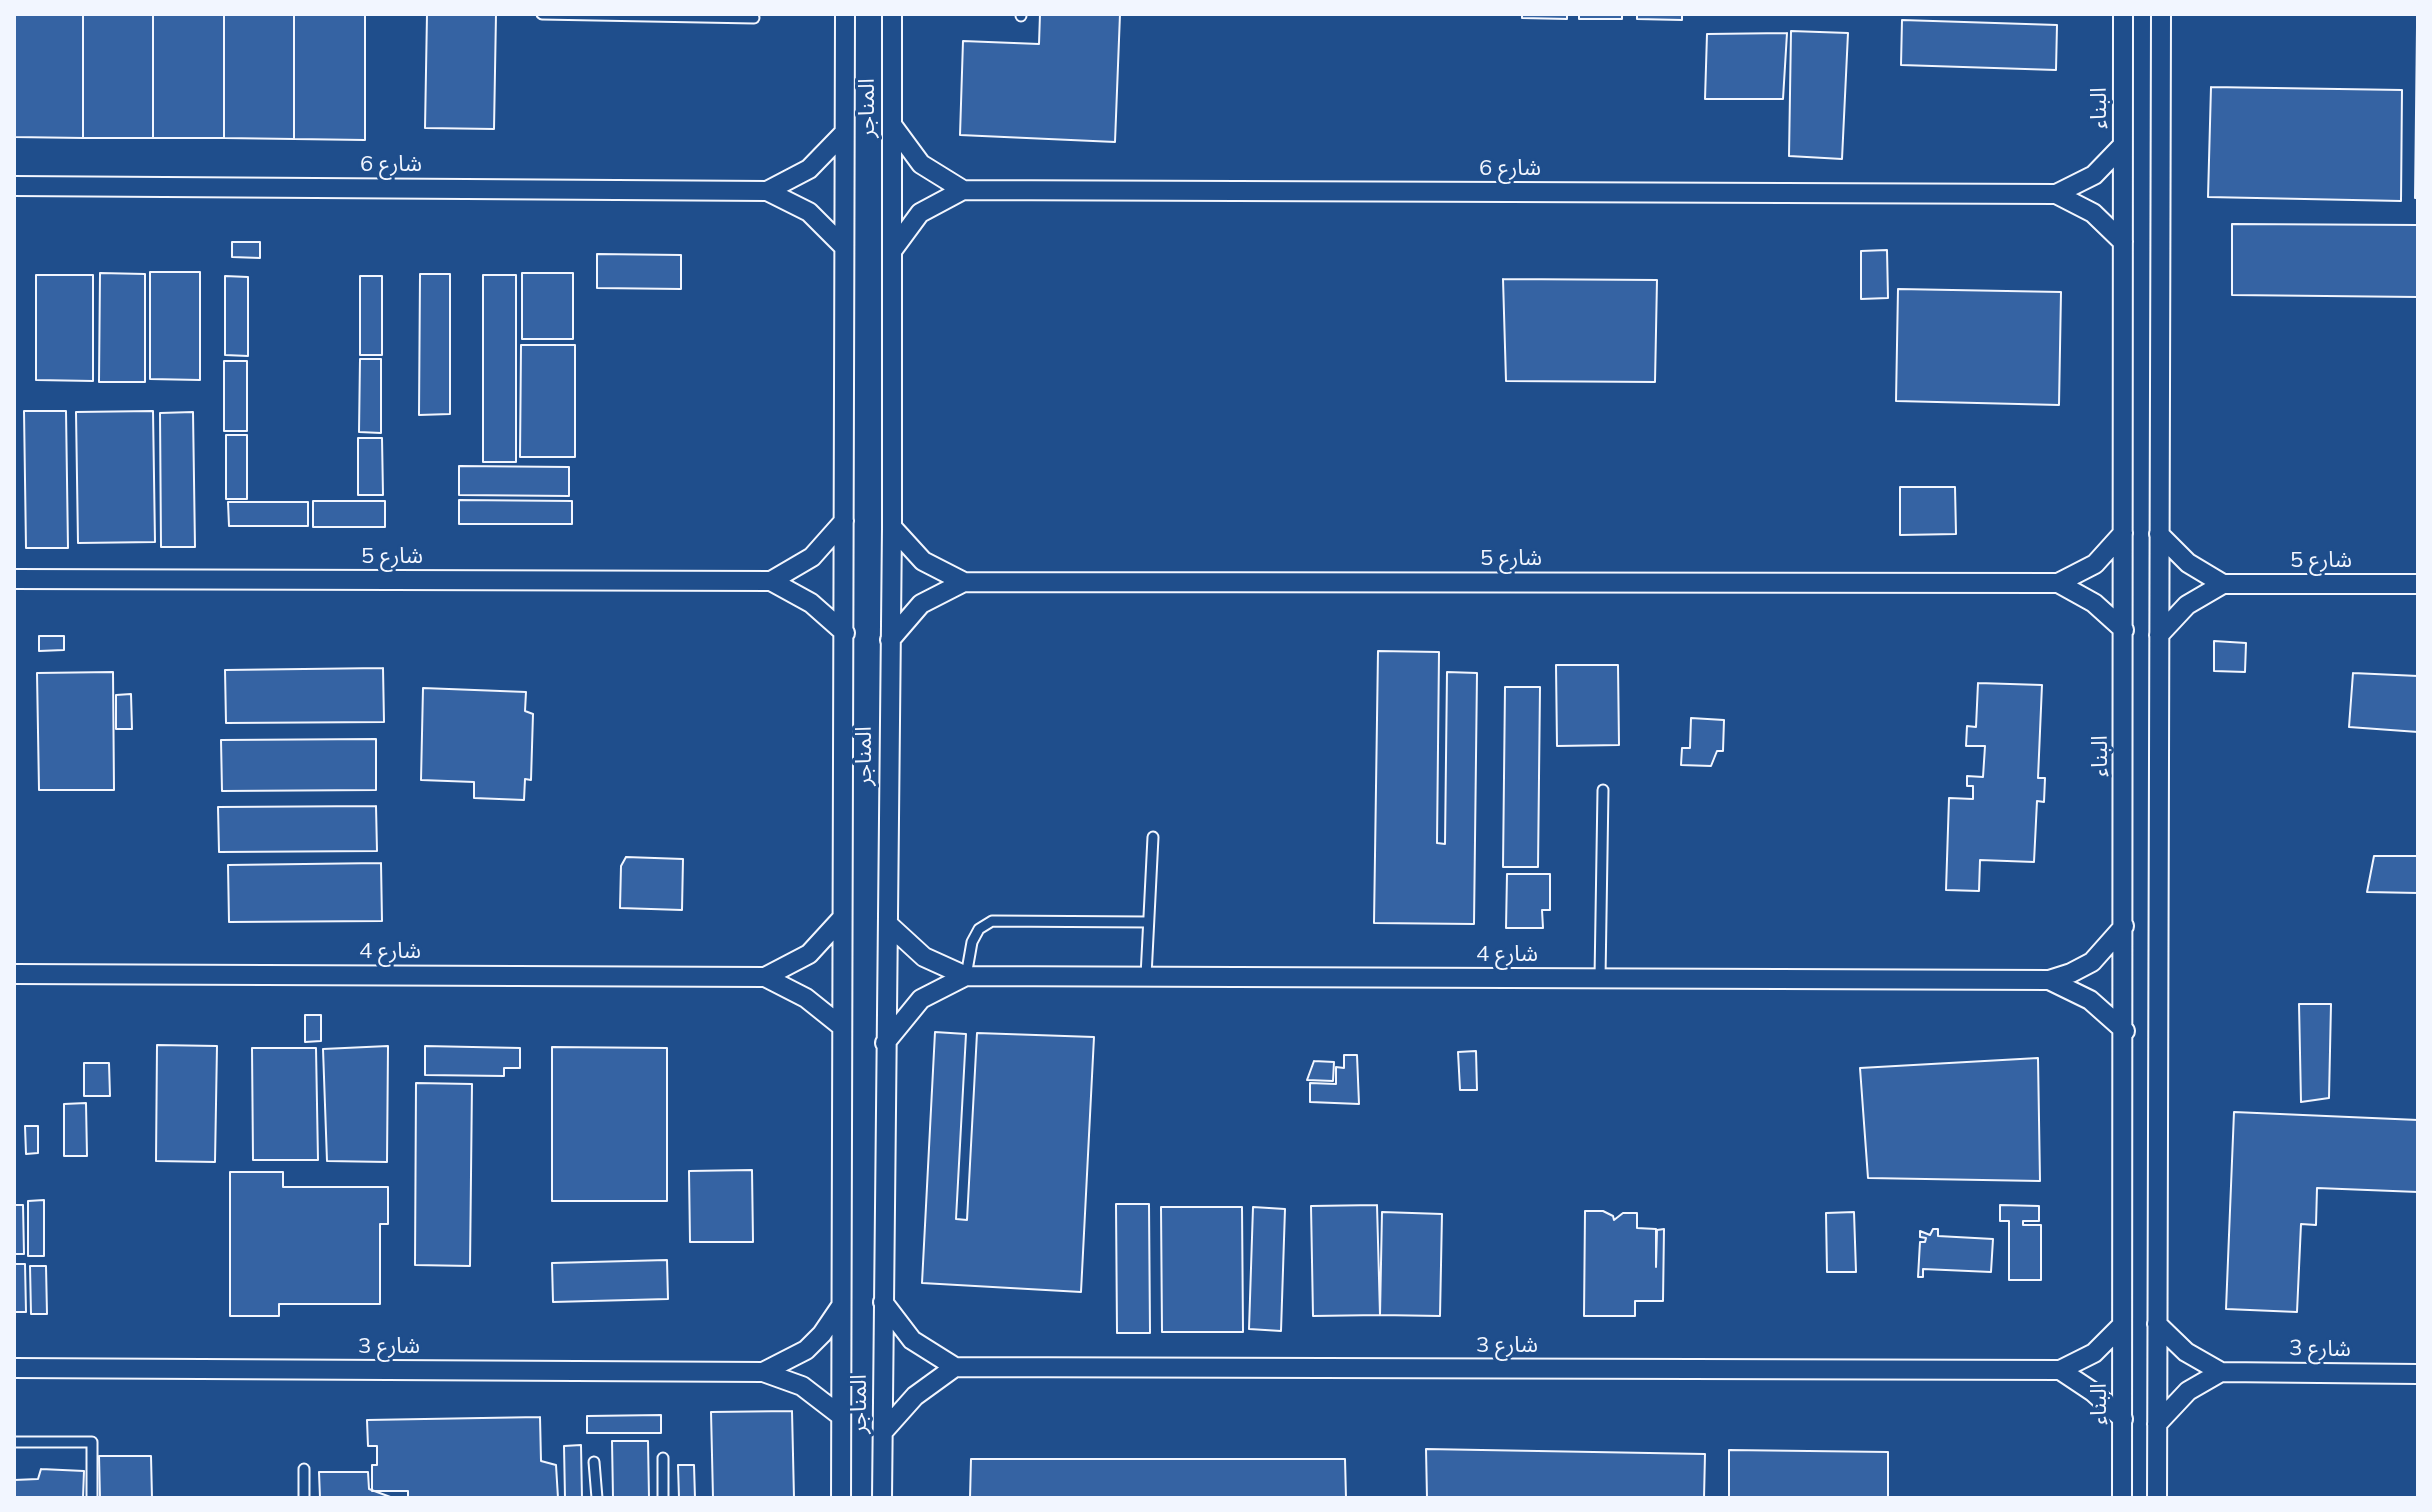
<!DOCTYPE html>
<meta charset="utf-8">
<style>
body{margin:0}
#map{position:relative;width:2432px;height:1512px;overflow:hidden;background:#1f4e8c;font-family:Mulish,sans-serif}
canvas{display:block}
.frame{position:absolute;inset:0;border:16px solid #f2f6ff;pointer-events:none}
</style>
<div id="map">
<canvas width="2432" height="1512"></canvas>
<div class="frame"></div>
</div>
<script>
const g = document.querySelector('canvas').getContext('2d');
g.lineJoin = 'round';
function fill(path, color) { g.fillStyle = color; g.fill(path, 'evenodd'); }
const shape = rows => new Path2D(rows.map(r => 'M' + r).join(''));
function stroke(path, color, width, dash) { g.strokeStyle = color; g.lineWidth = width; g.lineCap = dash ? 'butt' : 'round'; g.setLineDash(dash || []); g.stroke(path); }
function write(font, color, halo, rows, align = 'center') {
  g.font = font + ' Mulish,"Noto Sans Arabic",sans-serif'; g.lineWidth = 6; g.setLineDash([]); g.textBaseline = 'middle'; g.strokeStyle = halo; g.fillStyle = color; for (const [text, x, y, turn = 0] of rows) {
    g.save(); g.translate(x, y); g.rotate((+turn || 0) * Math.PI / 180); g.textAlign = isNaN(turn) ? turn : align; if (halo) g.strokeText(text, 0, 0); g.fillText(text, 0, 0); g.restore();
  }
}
const building = shape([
 [14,14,83,14,83,138,14,137,14,14],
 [83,14,153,14,153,138,83,138,83,14],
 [153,14,224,14,224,138,153,138,153,14],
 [224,14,294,14,294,139,224,138,224,14],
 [294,14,365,14,365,140,294,139,294,14],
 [427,14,496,14,494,129,425,128,427,14],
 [1040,14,1120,14,1115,142,960,135,963,41,1039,44,1040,14],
 [1522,14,1567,14,1567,19,1522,18,1522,14],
 [1579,14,1622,14,1622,19,1579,19,1579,14],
 [1637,14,1682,14,1682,20,1637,19,1637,14],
 [1902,20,2057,25,2056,70,1901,65,1902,20],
 [2417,27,2418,198,2415,198,2417,27],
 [1791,31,1848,33,1842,159,1789,156,1791,31],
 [1787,33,1783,99,1705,99,1707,34,1787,33],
 [2211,87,2402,90,2401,201,2208,197,2211,87],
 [2232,224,2418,225,2418,297,2232,295,2232,224],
 [232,242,260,242,260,258,232,257,232,242],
 [1887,250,1888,298,1861,299,1861,251,1887,250],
 [597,254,681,255,681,289,597,288,597,254],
 [150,272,200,272,200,380,150,379,150,272],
 [100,273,145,274,145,382,99,382,100,273],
 [522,273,573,273,573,339,522,339,522,273],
 [420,274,450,274,450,414,419,415,420,274],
 [36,275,93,275,93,381,36,380,36,275],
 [483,275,516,275,516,462,483,462,483,275],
 [225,276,248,277,248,356,225,355,225,276],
 [360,276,382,276,382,355,360,355,360,276],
 [1503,279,1657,280,1655,382,1506,381,1503,279],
 [1898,289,2061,292,2059,405,1896,401,1898,289],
 [521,345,575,345,575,457,520,457,521,345],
 [360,359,381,359,381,433,359,432,360,359],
 [224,361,247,361,247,431,224,431,224,361],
 [24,411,66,411,68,548,26,548,24,411],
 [153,411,155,542,78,543,76,412,153,411],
 [193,412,195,547,161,547,160,413,193,412],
 [226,435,247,435,247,499,226,499,226,435],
 [358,438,382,438,383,495,358,495,358,438],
 [459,466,569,467,569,496,459,495,459,466],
 [1900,487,1955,487,1956,534,1900,535,1900,487],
 [459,500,572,501,572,524,459,524,459,500],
 [313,501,385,501,385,527,313,527,313,501],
 [228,502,308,502,308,526,229,526,228,502],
 [39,636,64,636,64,650,39,651,39,636],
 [2214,641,2246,643,2245,672,2214,671,2214,641],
 [1378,651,1439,652,1437,843,1445,844,1447,672,1477,673,1474,924,1374,923,1378,651],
 [1556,665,1618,665,1619,745,1557,746,1556,665],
 [383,668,384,722,226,723,225,670,383,668],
 [113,672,114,790,39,790,37,673,113,672],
 [2353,673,2418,676,2418,732,2349,727,2353,673],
 [1978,683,2042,685,2038,778,2045,778,2044,802,2037,801,2034,862,1980,860,1979,891,1946,890,1949,798,1973,799,1973,786,1967,786,1967,776,1983,777,1985,746,1966,746,1967,726,1976,727,1978,683],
 [1505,687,1540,687,1538,867,1503,867,1505,687],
 [423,688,526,692,525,711,533,714,531,780,525,779,524,800,474,798,474,782,421,780,423,688],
 [131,694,132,729,116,729,116,695,131,694],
 [1691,718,1724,720,1723,751,1717,751,1711,766,1681,765,1682,748,1690,748,1691,718],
 [376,739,376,790,222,791,221,740,376,739],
 [376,806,377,851,219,852,218,807,376,806],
 [2374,856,2418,856,2418,893,2367,892,2374,856],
 [626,857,683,859,682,910,620,908,621,866,626,857],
 [381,863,382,921,229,922,228,865,381,863],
 [1507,874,1550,874,1550,910,1542,910,1543,928,1506,928,1507,874],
 [2299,1004,2331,1004,2329,1098,2301,1102,2299,1004],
 [305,1015,321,1015,321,1041,305,1042,305,1015],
 [935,1032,966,1034,956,1219,967,1220,977,1033,1094,1037,1081,1292,922,1283,935,1032],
 [157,1045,217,1046,215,1162,156,1161,157,1045],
 [388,1046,387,1162,327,1161,323,1049,388,1046],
 [425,1046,520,1048,520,1068,504,1068,504,1076,425,1075,425,1046],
 [552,1047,667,1048,667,1201,552,1201,552,1047],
 [252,1048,316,1048,318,1160,253,1160,252,1048],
 [1476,1051,1477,1090,1460,1090,1458,1052,1476,1051],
 [1344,1055,1357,1055,1359,1104,1310,1102,1310,1083,1336,1084,1336,1067,1344,1068,1344,1055],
 [2038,1058,2040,1181,1868,1178,1860,1068,2038,1058],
 [1314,1061,1334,1062,1333,1081,1307,1080,1314,1061],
 [84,1063,109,1063,110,1096,84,1096,84,1063],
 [416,1083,472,1084,470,1266,415,1265,416,1083],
 [86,1103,87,1156,64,1156,64,1104,86,1103],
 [2234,1112,2418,1120,2418,1192,2317,1188,2316,1225,2301,1224,2297,1312,2226,1309,2234,1112],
 [25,1126,38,1126,38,1153,26,1154,25,1126],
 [752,1170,753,1242,690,1242,689,1171,752,1170],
 [230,1172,283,1172,283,1187,388,1187,388,1224,380,1224,380,1304,279,1304,279,1316,230,1316,230,1172],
 [44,1200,44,1256,28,1256,28,1201,44,1200],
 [1116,1204,1149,1204,1150,1333,1117,1333,1116,1204],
 [14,1205,23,1205,24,1254,14,1254,14,1205],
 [1377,1205,1380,1315,1313,1316,1311,1206,1377,1205],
 [2000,1205,2039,1206,2039,1221,2023,1221,2023,1225,2041,1225,2041,1280,2009,1280,2009,1221,2000,1221,2000,1205],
 [1161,1207,1242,1207,1243,1332,1162,1332,1161,1207],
 [1253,1207,1285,1209,1281,1331,1249,1329,1253,1207],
 [1585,1211,1603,1211,1613,1216,1614,1220,1623,1213,1637,1213,1637,1228,1656,1229,1656,1267,1657,1230,1664,1229,1663,1301,1635,1301,1635,1316,1584,1316,1585,1211],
 [1382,1212,1442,1214,1440,1316,1380,1315,1382,1212],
 [1854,1212,1856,1272,1827,1272,1826,1213,1854,1212],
 [1933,1229,1938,1229,1938,1236,1993,1239,1991,1272,1923,1269,1923,1277,1918,1277,1920,1242,1925,1242,1926,1238,1920,1237,1920,1231,1930,1235,1933,1229],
 [667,1260,668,1299,553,1302,552,1263,667,1260],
 [14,1264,25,1264,26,1312,14,1312,14,1264],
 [30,1266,46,1266,47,1314,31,1314,30,1266],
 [792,1411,794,1498,713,1498,711,1412,792,1411],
 [661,1415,661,1433,587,1433,587,1416,661,1415],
 [540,1417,541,1461,556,1465,558,1498,408,1498,408,1491,372,1491,372,1465,377,1465,377,1446,368,1446,367,1420,540,1417],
 [612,1441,648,1441,649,1498,613,1498,612,1441],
 [581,1445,582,1498,565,1498,564,1446,581,1445],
 [1426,1449,1705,1454,1704,1498,1427,1498,1426,1449],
 [1729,1450,1888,1452,1888,1498,1729,1498,1729,1450],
 [99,1456,151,1456,152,1498,100,1498,99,1456],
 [971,1459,1345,1459,1346,1498,970,1498,971,1459],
 [678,1465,694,1465,695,1498,679,1498,678,1465],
 [41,1469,84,1471,83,1498,14,1498,14,1480,38,1479,41,1469],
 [319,1472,368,1472,369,1489,393,1498,320,1498,319,1472]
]);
const service = shape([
 [542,14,754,18],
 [1021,16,1021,14],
 [966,976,972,942,979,929,992,921,1148,922],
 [1146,976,1153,837],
 [1600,978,1603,790],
 [14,1442,92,1442,92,1498],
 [594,1462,597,1498],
 [304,1469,304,1498],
 [663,1498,663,1458]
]);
const minor = shape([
 [893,126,921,164,963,190],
 [14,186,767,191,809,212,842,245],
 [767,191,809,169,842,135],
 [2056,194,2093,213,2123,242],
 [892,251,920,213,963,190,2056,194,2094,175,2122,146],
 [892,527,923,561,964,582,2058,583,2095,564,2123,533],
 [2159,534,2188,563,2223,584],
 [14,579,771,581,811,603,845,633],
 [771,581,812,557,844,521],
 [2058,583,2094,603,2124,630],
 [2159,635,2187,605,2223,584,2418,584],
 [890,640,921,604,964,582],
 [888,924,924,957,966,976,2049,980,2071,973,2092,962,2124,926],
 [14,974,765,977,809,954,842,918],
 [765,977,806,998,841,1026],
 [2049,980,2090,1000,2125,1031],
 [885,1043,921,999,966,976],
 [883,1302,912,1340,955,1367,2060,1370,2094,1353,2121,1326],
 [2157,1324,2186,1352,2221,1372,2418,1374],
 [14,1368,763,1372,802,1386,841,1416],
 [2060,1370,2093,1392,2123,1419],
 [763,1372,806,1350,822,1334,841,1306],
 [2157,1424,2188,1391,2221,1372],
 [882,1433,915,1396,955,1367],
 [841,1498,845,14],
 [882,1498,892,527,892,14],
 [2122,1498,2123,14],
 [2157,1498,2161,14]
]);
const streetNames = [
 ["المناجر",867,108,-90],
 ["البناء",2099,108,-90],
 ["شارع 6",391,164],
 ["شارع 6",1510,168],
 ["شارع 5",392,556],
 ["شارع 5",1511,558],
 ["شارع 5",2321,560],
 ["المناجر",864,756,-90],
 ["البناء",2100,756,-90],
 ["شارع 4",390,951],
 ["شارع 4",1507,954],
 ["شارع 3",1507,1345],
 ["شارع 3",389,1346],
 ["شارع 3",2320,1349,1],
 ["المناجر",859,1404,-90],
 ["البناء",2099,1404,-90]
];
fill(building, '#3563a3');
stroke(building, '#f2f6ff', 2);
stroke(service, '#f2f6ff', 13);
stroke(minor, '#f2f6ff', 22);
stroke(service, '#1f4e8c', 9);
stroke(minor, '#1f4e8c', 18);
write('22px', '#f2f6ff', '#1f4e8c', streetNames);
</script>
